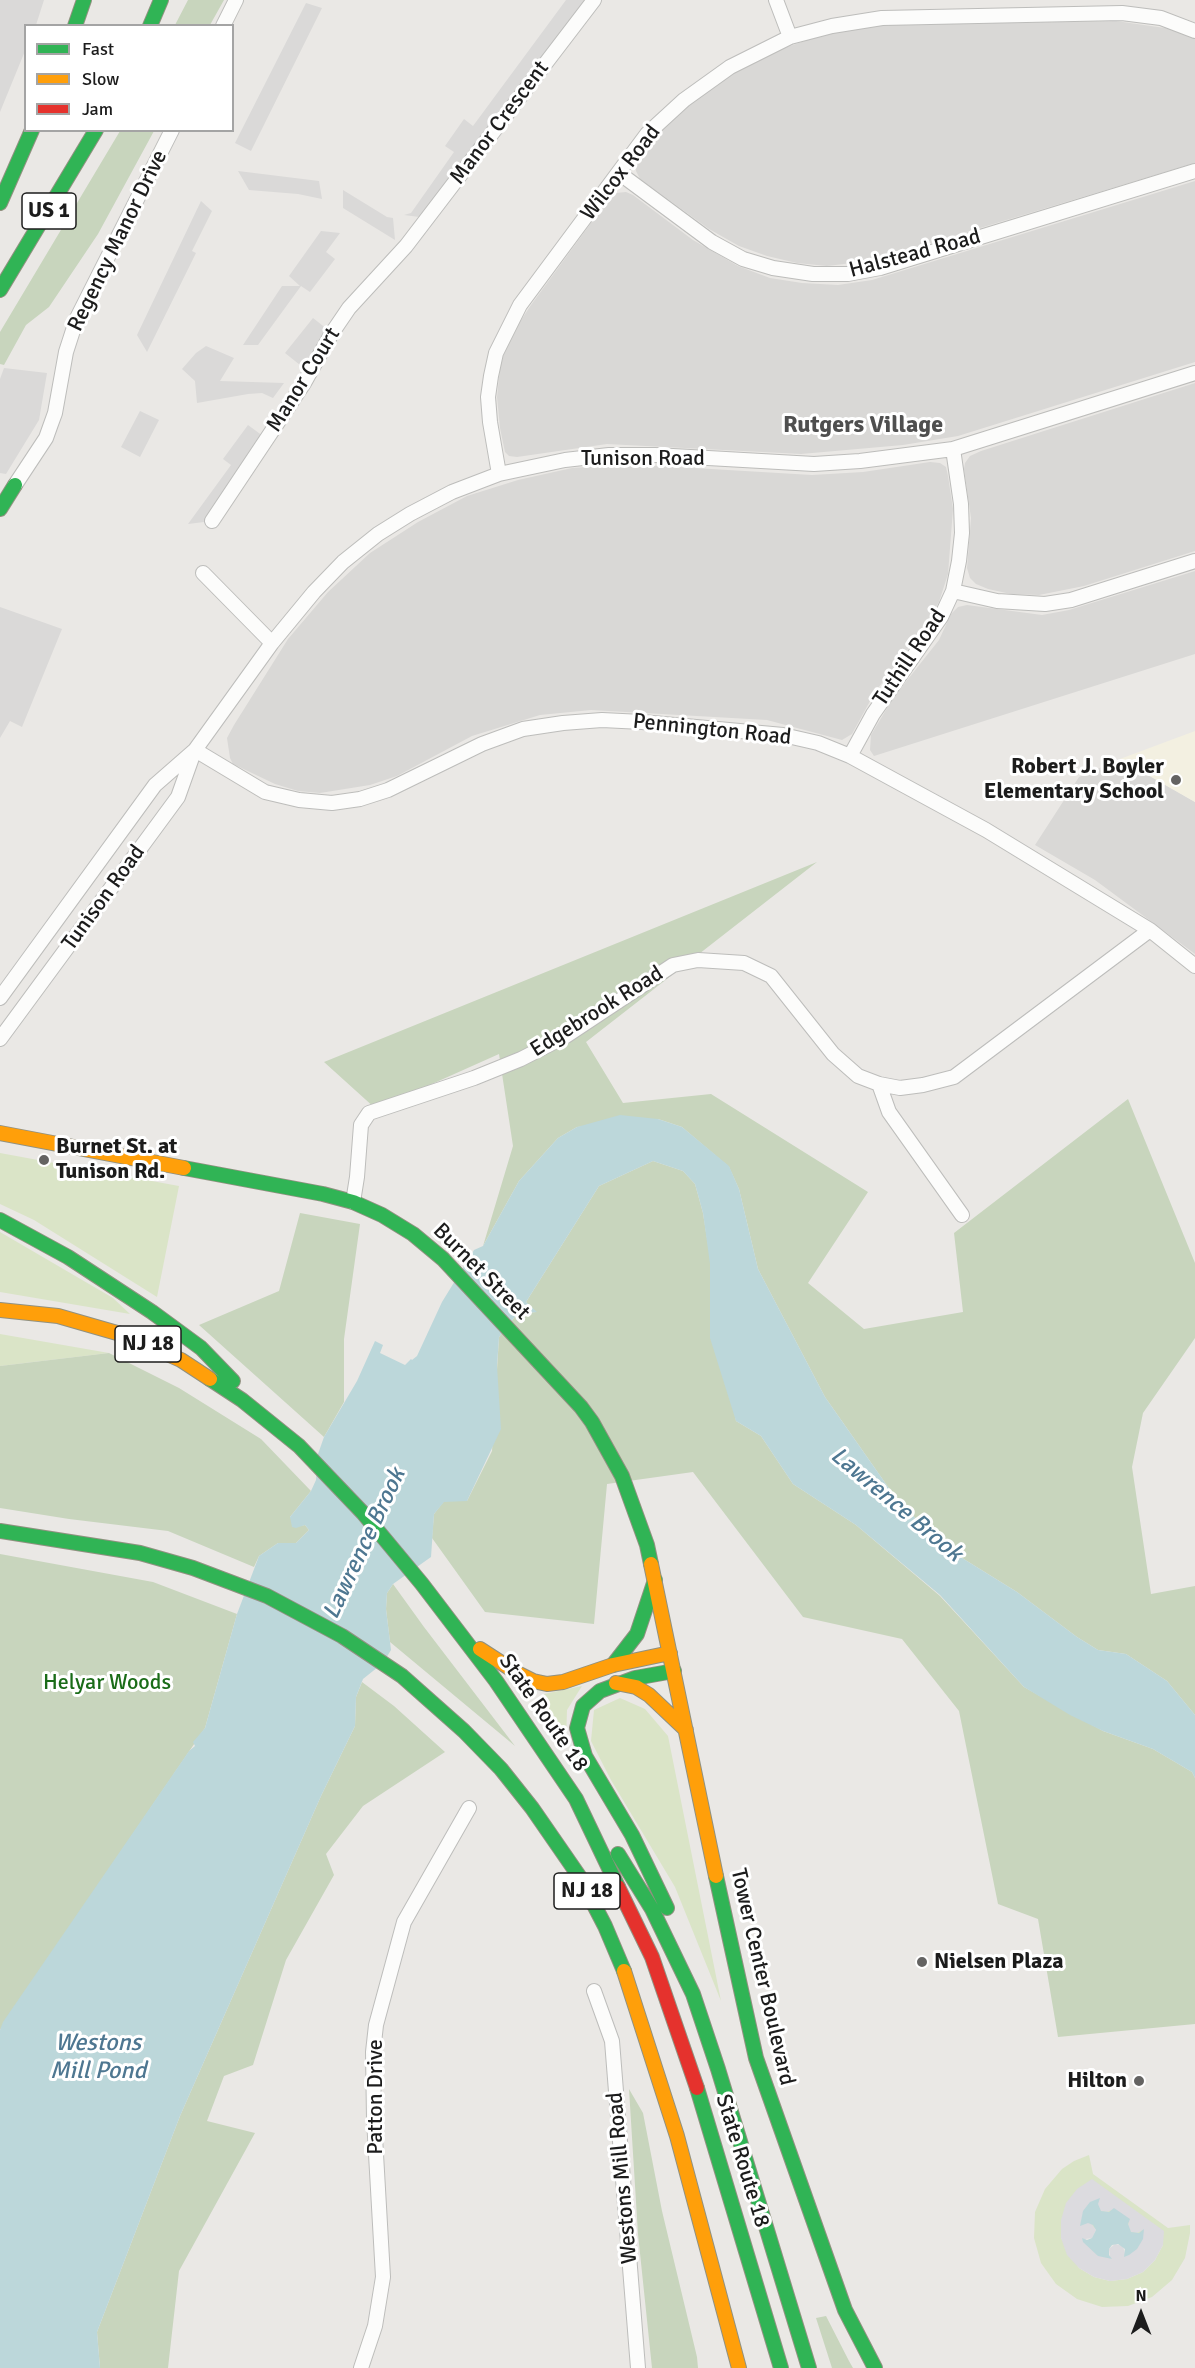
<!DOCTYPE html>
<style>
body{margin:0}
#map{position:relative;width:1195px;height:2368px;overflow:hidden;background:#eae8e5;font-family:Signika,sans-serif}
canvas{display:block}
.legend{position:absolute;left:24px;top:24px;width:210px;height:108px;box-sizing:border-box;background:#fff;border:2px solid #a4a4a4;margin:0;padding:8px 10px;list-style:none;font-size:18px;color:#1c1c1c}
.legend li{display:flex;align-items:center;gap:12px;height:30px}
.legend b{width:30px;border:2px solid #a4a4a4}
.north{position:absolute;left:1111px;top:2284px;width:60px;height:60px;-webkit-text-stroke:4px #fff;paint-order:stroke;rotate:0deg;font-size:16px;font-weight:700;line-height:24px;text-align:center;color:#1c1c1c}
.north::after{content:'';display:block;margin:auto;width:21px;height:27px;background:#1c1c1c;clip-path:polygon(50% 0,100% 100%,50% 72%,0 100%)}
</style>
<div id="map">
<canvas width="1195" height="2368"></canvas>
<ul class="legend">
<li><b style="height:8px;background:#30b455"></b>Fast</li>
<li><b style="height:8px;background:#ff9f0a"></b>Slow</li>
<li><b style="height:8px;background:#e5322d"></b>Jam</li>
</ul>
<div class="north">N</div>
</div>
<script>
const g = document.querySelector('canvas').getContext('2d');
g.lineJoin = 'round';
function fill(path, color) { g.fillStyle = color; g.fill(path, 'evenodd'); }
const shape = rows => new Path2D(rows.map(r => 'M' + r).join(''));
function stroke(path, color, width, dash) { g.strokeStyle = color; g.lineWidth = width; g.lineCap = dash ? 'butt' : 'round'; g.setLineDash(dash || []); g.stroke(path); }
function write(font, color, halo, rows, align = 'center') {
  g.font = font + ' Signika,sans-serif'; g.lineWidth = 6; g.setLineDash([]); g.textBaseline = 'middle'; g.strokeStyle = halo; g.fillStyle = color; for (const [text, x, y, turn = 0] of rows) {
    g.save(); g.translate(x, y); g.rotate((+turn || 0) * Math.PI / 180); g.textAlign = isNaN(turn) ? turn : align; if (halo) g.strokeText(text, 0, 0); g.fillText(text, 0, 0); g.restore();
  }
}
const residential = shape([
 [1116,21,1172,29,1195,38,1195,163,914,248,861,262,827,266,797,263,767,256,739,246,709,229,640,179,636,171,637,159,675,113,742,68,776,51,810,39,854,28,891,25],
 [1195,181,1195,362,958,436,903,445,801,454,607,444,517,457,509,456,505,452,500,428,497,397,500,368,508,340,531,305,610,197,616,193,626,192,633,195,693,240,738,266,770,278,802,283,838,285,872,280,908,269],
 [1195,383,1195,551,1084,586,1039,595,1011,594,988,589,976,584,970,578,967,568,971,518,964,469,965,463,970,456,981,451],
 [930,462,940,463,946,467,948,476,953,509,948,574,939,602,921,632,875,692,852,734,842,740,767,720,591,710,540,715,472,736,397,776,370,785,320,793,298,791,275,784,233,764,230,758,227,738,234,725,288,639,328,592,370,553,418,522,467,496,518,480,572,468,627,464,812,475,863,472],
 [1195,571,1195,654,874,756,870,750,871,735,893,698,939,640,951,614,958,607,967,605,1042,615,1069,610],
 [1120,759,1195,802,1195,954,1095,880,1035,845,1079,777]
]);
const education = shape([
 [1195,731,1195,802,1120,759]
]);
const grass = shape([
 [0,1153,179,1186,157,1297,34,1220,0,1204],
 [0,1232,113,1298,130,1314,0,1292],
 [0,1334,109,1353,0,1366],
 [582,1686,567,1710,566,1741,540,1699,544,1694],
 [620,1698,645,1709,668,1736,721,2001,675,1887,611,1780,591,1741,594,1710],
 [1089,2155,1093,2174,1168,2228,1190,2225,1190,2233,1185,2258,1172,2280,1152,2297,1128,2306,1102,2307,1077,2299,1056,2284,1041,2263,1034,2238,1035,2212,1045,2189,1062,2169,1074,2161],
 [1061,2220,1163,2245,1155,2260,1143,2272,1127,2279,1110,2281,1094,2277,1079,2268,1061,2238]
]);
const forest = shape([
 [188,0,224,0,210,25,175,25],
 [120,131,154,131,98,234,49,307,26,325,4,365,0,364,0,332],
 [817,862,586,1042,623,1103,711,1094,868,1192,808,1283,864,1329,963,1312,954,1233,1128,1099,1195,1263,1195,1338,1143,1413,1132,1467,1151,1594,1195,1586,1195,1715,1167,1681,1126,1654,1098,1650,1077,1637,1017,1592,954,1553,900,1504,825,1397,758,1269,739,1189,729,1167,682,1127,658,1119,577,1127,558,1138,519,1181,483,1246,513,1146,499,1054,376,1109,324,1062],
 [653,1161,683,1171,695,1184,703,1213,736,1421,761,1436,793,1484,856,1525,940,1596,1024,1687,1103,1731,1153,1749,1192,1772,1195,1778,1195,2024,1058,2037,1038,1919,998,1904,959,1711,902,1639,803,1617,693,1472,607,1484,594,1624,485,1612,432,1538,434,1514,444,1501,467,1501,492,1451,499,1337,517,1314,536,1312,526,1302,599,1186],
 [300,1213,360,1224,344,1339,344,1402,324,1437,199,1325,279,1291],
 [109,1353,179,1388,261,1439,311,1491,290,1517,300,1526,305,1525,309,1530,296,1543,278,1543,259,1556,254,1567,168,1531,69,1519,0,1508,0,1366],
 [0,1554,153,1582,237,1614,205,1728,0,2030],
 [393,1584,424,1627,515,1746,390,1642,386,1609,387,1593],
 [362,1682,394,1706,445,1752,363,1806,326,1854,334,1875,286,1960,253,2065,224,2076,207,2121,255,2133,179,2271,168,2368,100,2368,97,2332,180,2116,321,1796,355,1726,356,1697],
 [629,2089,643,2113,662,2211,697,2357,698,2368,652,2368,638,2234],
 [826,2316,849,2361,853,2368,832,2368,816,2318]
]);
const parking = shape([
 [0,0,44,0,36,25,26,26,25,51,0,112],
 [566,0,594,0,427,218,404,215,411,213,454,152,445,146,464,119,473,126],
 [306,3,322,8,251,151,235,143],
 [238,171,319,181,322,199,298,194,249,190],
 [343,190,387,217,393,218,395,240,343,208],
 [201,201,212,211,192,251,196,253,147,352,137,335],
 [321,231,340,233,326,252,335,259,310,292,301,286,258,345,243,345,282,286,300,286,289,276],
 [313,318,332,333,310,373,285,353],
 [206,346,234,358,220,381,284,383,273,398,262,393,248,394,197,403,195,381,182,369,196,353],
 [4,368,47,373,39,420,6,474,0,473,0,379],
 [140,411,159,420,140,457,121,447],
 [248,425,267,439,212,521,188,524,231,465,223,459],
 [0,607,62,629,22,727,10,721,0,738]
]);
const plaza = shape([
 [1092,2179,1164,2231,1163,2245,1155,2260,1143,2272,1127,2279,1110,2281,1094,2277,1079,2268,1067,2255,1061,2238,1061,2220,1066,2203,1077,2189],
 [1098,2201,1098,2206,1101,2211,1107,2212,1112,2210,1129,2219,1128,2227,1131,2232,1137,2233,1143,2230,1125,2254,1123,2246,1115,2244,1109,2249,1110,2257,1085,2239,1092,2238,1096,2230,1091,2223,1085,2223,1081,2225]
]);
const water = shape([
 [620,1115,658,1119,682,1127,729,1166,739,1189,758,1269,825,1397,900,1504,954,1553,1017,1592,1077,1637,1098,1650,1126,1654,1167,1681,1195,1715,1195,1778,1192,1772,1153,1749,1103,1731,1070,1715,1024,1687,940,1595,856,1525,793,1484,761,1436,736,1421,710,1338,710,1264,703,1213,695,1184,683,1171,653,1161,599,1186,526,1302,537,1312,517,1314,499,1337,497,1366,501,1429,467,1501,444,1502,434,1514,431,1557,393,1584,387,1593,386,1609,391,1650,383,1663,363,1679,356,1697,355,1726,321,1796,180,2116,97,2332,100,2368,0,2368,0,2030,3,2022,189,1751,195,1746,193,1742,205,1728,237,1614,259,1556,278,1543,296,1543,309,1530,305,1525,296,1528,292,1527,290,1517,311,1491,316,1480,318,1454,324,1437,357,1381,375,1341,383,1345,380,1353,405,1365,411,1359,412,1360,417,1356,442,1302,474,1250,483,1246,519,1181,558,1138,577,1127],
 [1100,2198,1098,2204,1101,2211,1109,2212,1114,2208,1130,2219,1128,2224,1131,2232,1139,2233,1144,2229,1143,2239,1137,2249,1129,2255,1124,2257,1125,2249,1118,2244,1112,2245,1109,2249,1109,2255,1112,2259,1098,2256,1083,2242,1082,2238,1087,2240,1092,2238,1096,2230,1093,2225,1088,2223,1080,2226,1083,2211,1090,2202]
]);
const street = shape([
 [776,0,790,37],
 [223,26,236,0],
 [619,173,712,242,743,259,773,268,813,274,848,274,880,268,1195,171],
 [499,474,490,422,488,397,491,376,496,353,520,305,647,134,684,100,730,67,790,37,832,26,882,18,1122,13,1161,18,1195,31],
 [15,485,46,438,51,424,55,413,66,352,77,318,172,130],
 [212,521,304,383,332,333,349,308,406,246,594,0],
 [203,573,272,643],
 [953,591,997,601,1045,604,1071,600,1195,561],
 [195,750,265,792,299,800,332,803,360,799,388,790,482,744,523,729,563,723,602,720,642,722,783,735,818,743,850,756,986,830,1150,930,1195,966],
 [850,756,873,714,941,617,953,591,959,561,962,533,961,504,953,449],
 [0,998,155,785,195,750,272,643,314,592,343,562,378,534,410,514,452,492,499,474,565,460,609,455,655,455,814,464,860,461,953,449,1195,373],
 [0,1039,178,797,194,752],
 [879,1084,889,1112,962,1215],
 [353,1202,357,1177,361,1125,369,1113,474,1078,521,1059,566,1036,673,965,698,960,744,963,771,976,833,1054,858,1076,879,1084,900,1088,923,1085,954,1077,1150,930],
 [594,1991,612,2041,638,2368],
 [361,2368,375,2326,383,2277,374,2119,373,2052,376,2025,404,1922,469,1808]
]);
const fast = shape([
 [75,26,84,0],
 [150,26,161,0],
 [0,203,32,130],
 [0,290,96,130],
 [0,509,15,485],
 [184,1168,323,1194,353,1202,382,1215,413,1234,443,1259,581,1407,592,1422,622,1476,647,1545,651,1564],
 [0,1220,68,1257,152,1312,201,1348,233,1381],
 [210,1379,242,1400,299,1446,363,1513,422,1584,496,1681,576,1799,618,1887],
 [0,1531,140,1553,193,1568,267,1596,342,1636,402,1676,464,1731,501,1769,532,1808,579,1876,605,1926,624,1971],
 [613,1665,637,1634,655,1580],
 [618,1854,652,1909,693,1994,718,2069,809,2368],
 [716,1876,756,2058,845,2310,875,2368],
 [667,1908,632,1835,585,1756,577,1728,583,1706,600,1691,635,1678,674,1671],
 [697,2088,781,2368]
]);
const slow = shape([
 [0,1133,184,1168],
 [0,1310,58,1316,124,1335,181,1360,210,1379],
 [651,1564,716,1876],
 [480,1649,517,1673,533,1681,547,1684,563,1682,613,1665,670,1653],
 [616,1683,636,1687,649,1695,686,1730],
 [624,1971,677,2136,739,2368]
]);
const jam = shape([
 [618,1887,652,1957,697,2088]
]);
const markers = [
 [1176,780,6,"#646362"],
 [44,1160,6,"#646362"],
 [922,1962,6,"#646362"],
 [1139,2081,6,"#646362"]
];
const shields = [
 [49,211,54],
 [148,1344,66],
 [587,1891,66]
];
const shieldNames = [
 ["US 1",49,211],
 ["NJ 18",148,1344],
 ["NJ 18",587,1891]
];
const streetNames = [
 ["Manor Crescent",500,123,-53],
 ["Wilcox Road",621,173,-52],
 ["Regency Manor Drive",118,241,-64],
 ["Halstead Road",915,254,-15],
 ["Manor Court",304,380,-58],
 ["Tunison Road",643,459],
 ["Tuthill Road",910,658,-56],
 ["Pennington Road",712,730,6],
 ["Tunison Road",104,898,-54],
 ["Edgebrook Road",597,1012,-32],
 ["Burnet Street",481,1272,45],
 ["State Route 18",543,1713,55],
 ["Tower Center Boulevard",762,1977,77],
 ["Patton Drive",376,2097,-90],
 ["State Route 18",742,2161,73],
 ["Westons Mill Road",623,2178,-95]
];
const poiNames = [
 ["Robert J. Boyler",1164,767],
 ["Elementary School",1164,792],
 ["Burnet St. at",56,1147,"left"],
 ["Tunison Rd.",56,1172,"left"],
 ["Nielsen Plaza",934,1962,"left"],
 ["Hilton",1127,2081]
];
const parkNames = [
 ["Helyar Woods",107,1683]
];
const neighbourhoodNames = [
 ["Rutgers Village",863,426]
];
const waterNames = [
 ["Lawrence Brook",896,1505,40],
 ["Lawrence Brook",365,1544,-65],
 ["Westons",98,2044],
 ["Mill Pond",98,2072]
];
fill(residential, '#d9d8d6');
fill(education, '#f3f0e1');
fill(grass, '#dae4c7');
fill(forest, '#c8d5bd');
fill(parking, '#dad9d8');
fill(plaza, '#dcdbdf');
fill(water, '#bcd7da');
stroke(street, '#bdbdbb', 16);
stroke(fast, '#919180', 16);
stroke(slow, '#919180', 16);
stroke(jam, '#919180', 16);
stroke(street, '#fcfcfb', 14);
stroke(fast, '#30b455', 14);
stroke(slow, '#ff9f0a', 14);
stroke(jam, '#e5322d', 14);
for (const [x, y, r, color] of markers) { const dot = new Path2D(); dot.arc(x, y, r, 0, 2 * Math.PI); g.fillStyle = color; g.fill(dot); stroke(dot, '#fff', 2); }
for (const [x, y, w] of shields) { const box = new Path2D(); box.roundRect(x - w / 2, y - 18, w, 36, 4.5); g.fillStyle = '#fff'; g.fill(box); stroke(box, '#1c1c1c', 1.5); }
write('bold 21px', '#1c1c1c', null, shieldNames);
write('22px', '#1c1c1c', '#fff', streetNames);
write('bold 22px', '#1c1c1c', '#fff', poiNames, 'right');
write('22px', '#1a6c18', '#fff', parkNames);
write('bold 24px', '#4f4f4f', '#fff', neighbourhoodNames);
write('italic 24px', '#4e7791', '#fff', waterNames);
</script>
